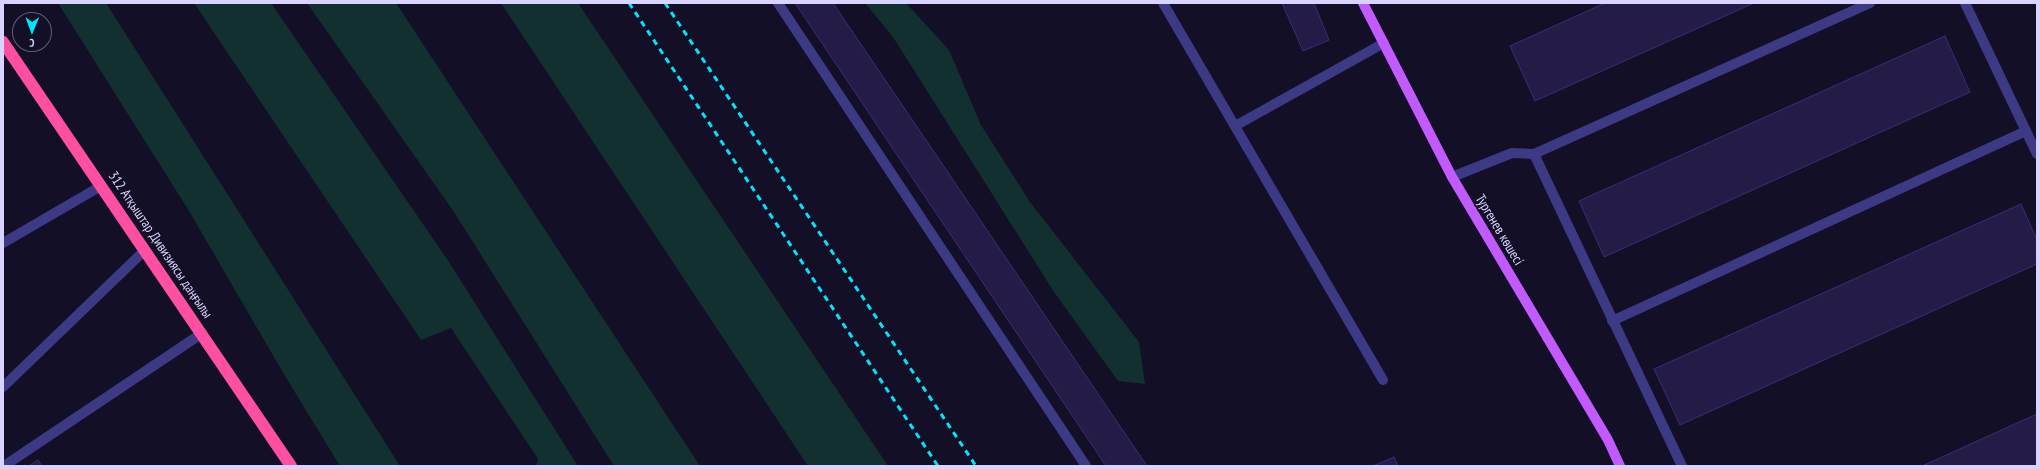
<!DOCTYPE html>
<meta charset="utf-8">
<style>
body{margin:0}
#map{position:relative;width:2040px;height:469px;overflow:hidden;background:#130f26;font-family:"PT Sans Narrow",sans-serif}
canvas{display:block}
.frame{position:absolute;inset:0;border:4px solid #d9d4ff;pointer-events:none}
.north{position:absolute;left:12px;top:12px;width:40px;height:40px;box-sizing:border-box;background:#130f26;border:1px solid #625e7d;border-radius:50%;rotate:181deg;font-size:11px;font-weight:700;line-height:16px;text-align:center;color:#d9d4ff}
.north::after{content:'';display:block;margin:auto;width:14px;height:18px;background:#00e5ff;clip-path:polygon(50% 0,100% 100%,50% 72%,0 100%)}
</style>
<div id="map">
<canvas width="2040" height="469"></canvas>
<div class="frame"></div>
<div class="north">С</div>
</div>
<script>
const g = document.querySelector('canvas').getContext('2d');
g.lineJoin = 'round';
function fill(path, color) { g.fillStyle = color; g.fill(path, 'evenodd'); }
const shape = rows => new Path2D(rows.map(r => 'M' + r).join(''));
function stroke(path, color, width, dash) { g.strokeStyle = color; g.lineWidth = width; g.lineCap = dash ? 'butt' : 'round'; g.setLineDash(dash || []); g.stroke(path); }
function write(font, color, halo, rows, align = 'center') {
  g.font = font + ' "PT Sans Narrow",sans-serif'; g.lineWidth = 3.5; g.setLineDash([]); g.textBaseline = 'middle'; g.strokeStyle = halo; g.fillStyle = color; for (const [text, x, y, turn = 0] of rows) {
    g.save(); g.translate(x, y); g.rotate((+turn || 0) * Math.PI / 180); g.textAlign = isNaN(turn) ? turn : align; if (halo) g.strokeText(text, 0, 0); g.fillText(text, 0, 0); g.restore();
  }
}
const green = shape([
 [58,3,106,3,400,466,340,466,285,376,189,211],
 [194,3,271,3,447,259,578,466,536,466,538,459,451,328,421,340],
 [307,3,396,3,700,466,614,466,454,212],
 [501,3,578,3,888,466,808,466],
 [865,3,906,3,949,50,981,125,1030,202,1139,342,1145,384,1118,381,1054,292,893,37]
]);
const building = shape([
 [795,3,833,3,1147,466,1106,466,795,3],
 [1282,3,1314,3,1329,40,1303,51,1282,3],
 [1605,3,1754,3,1535,101,1510,46,1605,3],
 [1945,36,1970,92,1604,257,1579,201,1945,36],
 [2021,204,2037,240,2037,264,1680,425,1654,369,2021,204],
 [2037,414,2037,466,1922,466,2037,414],
 [1394,457,1398,466,1373,466,1394,457],
 [38,460,42,466,29,466,38,460]
]);
const minor = shape([
 [778,3,1086,466],
 [1163,3,1383,380],
 [1965,3,2037,154],
 [1235,126,1384,43],
 [1534,154,1870,3],
 [1452,177,1512,153,1534,154,1682,466],
 [3,243,101,186],
 [1612,321,2026,131],
 [3,387,145,250],
 [4,466,201,334]
]);
const major = shape([
 [1363,3,1452,177,1608,440,1620,466]
]);
const highway = shape([
 [3,42,291,466]
]);
const rail = shape([
 [629,3,938,466],
 [665,3,976,466]
]);
const streetNames = [
 ["Тургенев көшесі",1499,230,59],
 ["312 Атқыштар Дивизиясы даңғылы",160,245,56]
];
fill(green, '#12302f');
fill(building, '#241b47');
stroke(building, '#3b2d73', 1);
stroke(minor, '#3d3a85', 10);
stroke(major, '#c25bff', 10);
stroke(highway, '#ff4fa3', 12);
stroke(rail, '#00e5ff', 3, [6, 5]);
write('14px', '#d9d4ff', '#130f26', streetNames);
</script>
